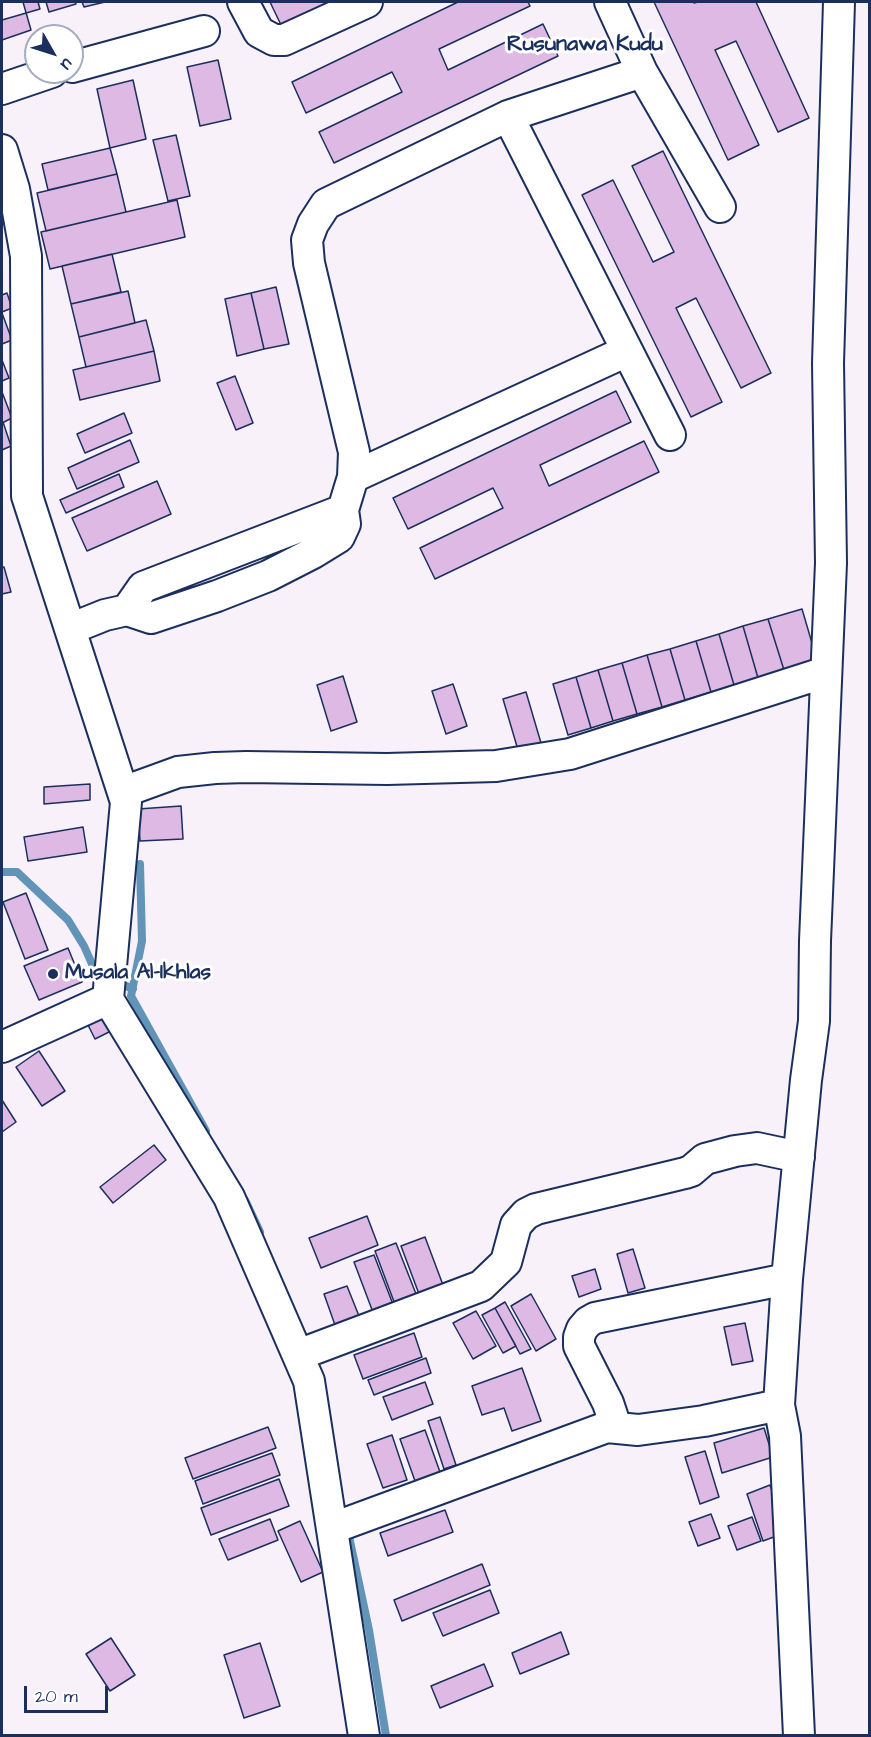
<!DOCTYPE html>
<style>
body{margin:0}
#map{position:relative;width:871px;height:1737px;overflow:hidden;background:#f8f1fa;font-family:"Architects Daughter",sans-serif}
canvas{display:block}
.frame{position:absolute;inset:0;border:3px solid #1b2f5e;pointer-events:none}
.north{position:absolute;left:24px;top:24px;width:60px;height:60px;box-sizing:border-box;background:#fff;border:2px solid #a4acbf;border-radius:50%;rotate:129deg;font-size:16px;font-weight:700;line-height:24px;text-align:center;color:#1b2f5e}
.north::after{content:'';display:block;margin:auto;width:21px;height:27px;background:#1b2f5e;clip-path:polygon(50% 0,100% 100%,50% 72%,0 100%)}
.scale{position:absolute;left:24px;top:1686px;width:84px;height:27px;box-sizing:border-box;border:3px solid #1b2f5e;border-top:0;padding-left:8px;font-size:18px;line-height:21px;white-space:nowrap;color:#1b2f5e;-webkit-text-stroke:4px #fff;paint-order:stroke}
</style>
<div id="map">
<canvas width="871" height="1737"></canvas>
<div class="frame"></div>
<div class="north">U</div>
<div class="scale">20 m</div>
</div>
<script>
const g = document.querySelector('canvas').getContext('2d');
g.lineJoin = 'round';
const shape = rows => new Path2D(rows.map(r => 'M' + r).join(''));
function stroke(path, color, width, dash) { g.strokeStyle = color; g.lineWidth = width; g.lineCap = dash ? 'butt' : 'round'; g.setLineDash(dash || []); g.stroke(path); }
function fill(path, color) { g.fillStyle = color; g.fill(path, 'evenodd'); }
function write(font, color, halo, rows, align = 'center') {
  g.font = font + ' "Architects Daughter",sans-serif'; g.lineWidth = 6; g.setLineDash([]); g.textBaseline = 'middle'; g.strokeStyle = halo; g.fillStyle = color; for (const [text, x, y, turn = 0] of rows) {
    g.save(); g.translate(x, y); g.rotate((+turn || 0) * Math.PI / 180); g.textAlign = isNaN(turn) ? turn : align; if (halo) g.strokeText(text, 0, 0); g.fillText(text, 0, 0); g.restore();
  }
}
const stream = shape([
 [140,864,142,941,131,996,206,1131],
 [2,872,17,872,68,920,84,946,96,973,133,989],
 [245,1200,260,1232],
 [347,1527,369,1630,386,1736]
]);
const building = shape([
 [2,2,38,2,40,9,2,20,2,2],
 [2,2,23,2,31,30,2,40,2,2],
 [46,2,75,2,76,4,49,12,46,2],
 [82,2,105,2,84,7,82,2],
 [270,2,336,2,282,27,270,2],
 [458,2,528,2,530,6,439,49,448,70,543,24,558,56,334,163,319,132,402,92,392,72,306,113,292,82,458,2],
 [654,2,693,2,694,3,698,2,756,2,809,118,778,132,736,41,715,50,759,145,728,160,654,2],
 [218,60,231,119,200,126,187,67,218,60],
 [133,80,146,139,110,148,97,89,133,80],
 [176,135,190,196,168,201,153,140,176,135],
 [110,148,117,174,48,190,42,164,110,148],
 [663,151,771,373,741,388,696,298,676,308,722,402,691,417,582,195,613,180,653,262,674,252,632,166,663,151],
 [117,174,126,212,46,231,37,193,117,174],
 [177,200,185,237,50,269,41,232,177,200],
 [112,254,121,292,71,304,62,266,112,254],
 [276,287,289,344,264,349,251,293,276,287],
 [128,291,135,323,79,337,71,304,128,291],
 [7,293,12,308,2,312,2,295,7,293],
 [251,293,264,349,237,356,225,299,251,293],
 [2,313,12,340,2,344,2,313],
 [146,320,154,351,86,367,79,337,146,320],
 [154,351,160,381,80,400,73,370,154,351],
 [2,360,9,378,2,381,2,360],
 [235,376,253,423,236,430,217,383,235,376],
 [616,391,631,422,540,465,549,486,644,441,659,472,435,579,420,548,503,508,493,488,408,529,393,498,616,391],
 [2,392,12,418,2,423,2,392],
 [124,413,132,433,85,453,77,434,124,413],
 [3,422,11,446,2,450,2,423,3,422],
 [130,440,139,462,77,489,68,468,130,440],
 [119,474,124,487,66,513,60,500,119,474],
 [157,481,171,514,87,551,72,518,157,481],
 [2,567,4,567,11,592,2,594,2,567],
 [802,609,817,660,784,670,768,619,802,609],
 [768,619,784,670,758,678,743,626,768,619],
 [743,626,758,678,734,685,719,634,743,626],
 [719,634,734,685,711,692,696,641,719,634],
 [696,641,711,692,685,700,670,649,696,641],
 [670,649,685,700,662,707,647,655,670,649],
 [647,655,662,707,637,714,622,663,647,655],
 [622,663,637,714,613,721,598,670,622,663],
 [598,670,613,721,591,728,576,677,598,670],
 [343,676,357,722,331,731,317,685,343,676],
 [576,677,591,728,568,735,553,684,576,677],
 [453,684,467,726,446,734,432,691,453,684],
 [526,692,541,743,518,750,503,699,526,692],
 [90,784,90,800,44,804,44,787,90,784],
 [181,806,183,839,140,841,138,809,181,806],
 [83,827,87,852,28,861,24,837,83,827],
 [26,893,48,950,25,959,3,902,26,893],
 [68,948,82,982,39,1000,24,966,68,948],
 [106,1011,115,1029,95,1039,86,1021,106,1011],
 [39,1051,65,1091,42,1106,16,1067,39,1051],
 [2,1100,16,1122,2,1132,2,1100],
 [154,1145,166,1160,113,1203,100,1187,154,1145],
 [367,1216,378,1245,321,1268,309,1238,367,1216],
 [425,1237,443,1285,419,1294,401,1246,425,1237],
 [396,1243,418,1299,396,1307,375,1251,396,1243],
 [633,1249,645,1288,628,1293,617,1254,633,1249],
 [374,1255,394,1307,374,1315,354,1262,374,1255],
 [595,1269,601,1289,579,1297,572,1276,595,1269],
 [347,1286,359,1316,335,1325,324,1294,347,1286],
 [531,1294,556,1339,536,1351,511,1306,531,1294],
 [505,1302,531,1349,520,1354,495,1308,505,1302],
 [495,1308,516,1346,503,1353,482,1315,495,1308],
 [476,1311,496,1346,473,1359,453,1323,476,1311],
 [745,1323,753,1361,732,1365,724,1327,745,1323],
 [414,1333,422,1357,363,1379,354,1355,414,1333],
 [426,1358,431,1373,374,1395,368,1380,426,1358],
 [522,1368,541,1421,512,1431,504,1408,482,1415,472,1386,522,1368],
 [425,1382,433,1404,392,1420,383,1397,425,1382],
 [440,1417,456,1465,444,1469,428,1421,440,1417],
 [268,1427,276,1448,193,1479,185,1458,268,1427],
 [764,1428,773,1457,722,1473,714,1443,764,1428],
 [425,1430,440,1472,415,1481,400,1439,425,1430],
 [392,1435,407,1480,383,1488,367,1444,392,1435],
 [705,1451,719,1497,700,1504,685,1457,705,1451],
 [272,1453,280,1475,203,1504,195,1481,272,1453],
 [279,1479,289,1506,211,1535,201,1508,279,1479],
 [770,1485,787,1532,763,1541,747,1494,770,1485],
 [445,1510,453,1532,388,1556,380,1533,445,1510],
 [711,1514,720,1538,698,1546,689,1522,711,1514],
 [752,1517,761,1541,737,1550,728,1526,752,1517],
 [270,1519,278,1540,228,1560,219,1539,270,1519],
 [300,1521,323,1572,301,1582,278,1531,300,1521],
 [482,1564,490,1585,402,1621,394,1600,482,1564],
 [490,1590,499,1613,443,1636,433,1613,490,1590],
 [561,1632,569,1654,520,1674,512,1653,561,1632],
 [111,1638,135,1675,110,1691,86,1654,111,1638],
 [260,1643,280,1706,244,1718,224,1655,260,1643],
 [484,1664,493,1686,440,1708,431,1686,484,1664]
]);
const minor = shape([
 [243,2,259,32,274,40,284,40,367,2],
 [610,2,642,72],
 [72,67,204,31],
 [2,89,52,72],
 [508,116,670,435],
 [2,150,14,189,26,256,27,496,126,802,108,999,229,1197,309,1381,364,1736],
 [353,477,627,351],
 [127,610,143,587,343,510],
 [70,629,105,615,127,610,151,618,217,596,268,576,313,553,339,537,345,524,343,510,353,477,354,452,309,263,307,240,313,224,326,204,508,116,642,72,720,207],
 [123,792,178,772,215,768,246,767,387,769,496,766,570,754,826,672],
 [2,1047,108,999],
 [298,1355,481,1286,506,1262,516,1225,526,1214,536,1209,685,1173,691,1171,705,1159,735,1151,757,1148,799,1157],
 [616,1427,608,1403,579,1346,579,1337,582,1329,588,1322,595,1318,787,1279],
 [333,1528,607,1427,638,1430,704,1421,779,1405],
 [799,1736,785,1436,779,1405,787,1279,806,1080,814,1021,815,941,831,563,828,363,839,2]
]);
const markers = [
 [53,974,6,"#1b2f5e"]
];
const poiNames = [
 ["Musala Al-Ikhlas",65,974]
];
const neighbourhoodNames = [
 ["Rusunawa Kudu",585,45]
];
stroke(stream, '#6194b6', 8);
fill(building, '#ddb9e4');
stroke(building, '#1b2f5e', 1.5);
stroke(minor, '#1b2f5e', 34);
stroke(minor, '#fff', 30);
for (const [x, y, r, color] of markers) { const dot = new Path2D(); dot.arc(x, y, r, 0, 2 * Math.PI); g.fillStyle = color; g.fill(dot); stroke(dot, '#fff', 2); }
write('bold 21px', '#1b2f5e', '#fff', poiNames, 'left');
write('bold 22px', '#1b2f5e', '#fff', neighbourhoodNames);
</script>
